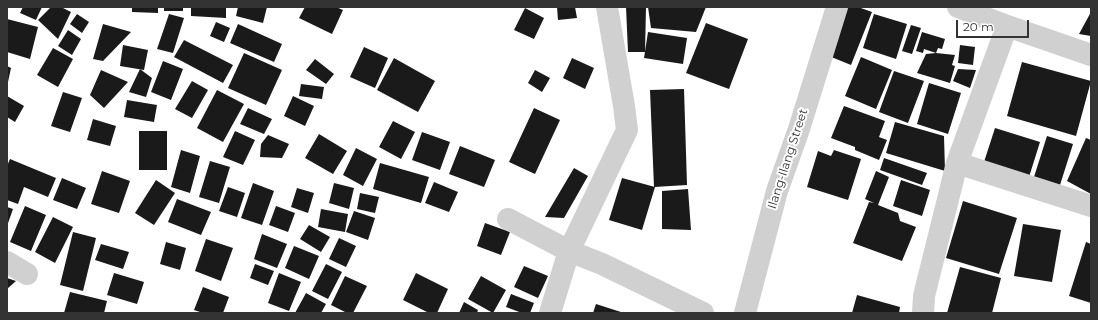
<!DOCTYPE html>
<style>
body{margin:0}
#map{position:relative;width:1098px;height:320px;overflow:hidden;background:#fff;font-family:Montserrat,sans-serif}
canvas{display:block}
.frame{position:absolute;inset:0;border:8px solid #333;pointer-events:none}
.scale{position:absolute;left:956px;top:20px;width:73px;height:18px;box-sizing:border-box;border:2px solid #333;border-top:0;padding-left:5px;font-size:12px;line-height:14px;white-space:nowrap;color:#333;-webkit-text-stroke:3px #fff;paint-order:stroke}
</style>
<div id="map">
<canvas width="1098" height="320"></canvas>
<div class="frame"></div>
<div class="scale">20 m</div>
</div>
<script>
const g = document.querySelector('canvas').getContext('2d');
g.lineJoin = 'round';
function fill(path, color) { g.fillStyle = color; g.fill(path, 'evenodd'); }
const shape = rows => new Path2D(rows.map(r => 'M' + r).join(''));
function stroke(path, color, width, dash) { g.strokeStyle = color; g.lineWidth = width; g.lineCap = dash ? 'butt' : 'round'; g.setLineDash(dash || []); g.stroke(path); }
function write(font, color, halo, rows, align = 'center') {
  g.font = font + ' Montserrat,sans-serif'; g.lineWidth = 4; g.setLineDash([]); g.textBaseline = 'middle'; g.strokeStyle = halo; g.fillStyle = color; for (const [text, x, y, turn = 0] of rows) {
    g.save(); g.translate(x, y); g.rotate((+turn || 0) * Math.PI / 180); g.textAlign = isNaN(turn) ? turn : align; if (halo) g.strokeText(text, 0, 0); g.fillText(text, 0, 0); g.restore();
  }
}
const building = shape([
 [23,7,42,7,36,20,20,13],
 [51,7,61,7,71,12,58,39,38,20],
 [132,7,158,7,158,13,132,12],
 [164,7,183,7,183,11,164,11],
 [191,7,226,7,226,18,191,16],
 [238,7,267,7,263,23,236,16],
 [305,7,336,7,343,10,332,34,299,18],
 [557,7,575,7,577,18,558,20],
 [626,7,646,7,645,52,628,52],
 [648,7,706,7,696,32,651,28],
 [843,7,858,7,872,12,851,65,824,54],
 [525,8,544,18,534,39,514,30],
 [1091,12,1091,36,1079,34],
 [77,14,89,22,82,33,70,24],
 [169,14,184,18,173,53,157,49],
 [874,14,907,24,896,59,863,48],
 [7,19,38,27,30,59,7,52],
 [216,22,230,28,224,42,210,36],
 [706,23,748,39,729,89,686,73],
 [103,24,131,32,103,61,93,59],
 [238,24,282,44,274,62,230,43],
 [911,25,921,28,912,54,902,51],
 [68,30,81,39,72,55,58,46],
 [648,32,687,38,683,64,644,58],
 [922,32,945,39,942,49,938,48,936,53,924,49,923,53,916,51],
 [184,40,233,65,223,83,174,57],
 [123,45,148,50,144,70,120,66],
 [960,45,975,47,973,65,958,63],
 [364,47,388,58,375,88,350,77],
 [53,48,73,59,58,87,37,75],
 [244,53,282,70,266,105,228,88],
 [936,53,955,55,952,65,955,66,950,83,917,73,926,54],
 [861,57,892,70,876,109,845,96],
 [394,58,435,81,418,112,377,90],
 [572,58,594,68,585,89,563,78],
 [315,59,334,74,326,84,306,70],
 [163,61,183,69,171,100,151,92],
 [1022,62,1091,81,1076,136,1007,116],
 [7,66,11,68,8,82,7,82],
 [140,69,152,78,146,97,129,92],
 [958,69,976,70,970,88,953,81],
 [101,70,128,82,104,108,90,95],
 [535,70,550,78,542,92,528,83],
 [894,71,924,81,908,123,879,112],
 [192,81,208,90,192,118,175,109],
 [929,83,961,93,948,134,917,124],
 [301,84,324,87,322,99,299,96],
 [684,89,687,185,654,187,650,90],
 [217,90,244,104,223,142,197,128],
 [63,92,82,98,70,132,51,126],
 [7,96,24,106,15,122,7,117],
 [293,96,314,106,305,126,284,116],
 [127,100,157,105,154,122,124,117],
 [844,106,885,121,879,137,887,140,879,160,855,150,855,147,831,138],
 [248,108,272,119,264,134,240,124],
 [534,108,560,120,535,174,509,162],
 [93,119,116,126,110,146,87,140],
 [393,121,415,132,401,159,379,147],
 [895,122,944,136,945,171,886,153],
 [995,128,1040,142,1029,177,984,162],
 [139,131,167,131,167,170,139,170],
 [235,131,255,140,243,165,223,157],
 [422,132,450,142,440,170,412,160],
 [319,134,347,151,333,174,305,158],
 [268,135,289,144,282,158,260,157,261,144],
 [1047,136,1073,144,1060,185,1034,177],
 [1086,138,1091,140,1091,194,1067,181],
 [460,146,495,160,484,187,449,174],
 [356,148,377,159,363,186,343,175],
 [181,150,200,156,190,193,171,187],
 [834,150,861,159,848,200,807,187,818,151,831,156],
 [884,158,927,173,922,185,880,170],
 [10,159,56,178,48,197,24,187,18,204,7,200,7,166],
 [210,161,230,167,219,203,199,197],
 [380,163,429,177,421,203,373,189],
 [574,168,588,176,564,218,545,217],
 [102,171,130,181,119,213,91,204],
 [876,171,889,177,878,205,898,213,900,221,916,227,902,261,853,243,869,202,874,203,865,199],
 [62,178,86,188,77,209,53,200],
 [622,178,655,187,642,230,609,220],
 [156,180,175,193,154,225,135,213],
 [901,180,930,190,922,216,893,206],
 [434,182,458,192,449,212,425,203],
 [253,183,274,191,262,225,241,218],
 [334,183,354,188,349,209,329,203],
 [228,187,245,193,237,217,219,211],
 [297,188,314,193,308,213,291,207],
 [688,189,691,230,662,229,662,191],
 [360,193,379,197,375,213,357,209],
 [177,199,211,212,201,235,168,222],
 [963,201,1017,218,999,274,946,258],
 [25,206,46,215,31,251,10,242],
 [276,206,295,213,288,232,269,225],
 [7,207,13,209,7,226],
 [321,209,348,214,345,232,318,227],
 [354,211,375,218,368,240,346,232],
 [53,217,73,227,55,263,35,252],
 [485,223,510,232,501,255,477,246],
 [1023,224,1061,230,1052,282,1014,276],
 [309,225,330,237,321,252,300,239],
 [73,232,96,238,83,291,60,285],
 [262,234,287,244,277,268,254,259],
 [339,238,356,246,346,267,329,259],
 [206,239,233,248,221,281,195,271],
 [166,242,186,248,180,270,160,264],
 [1086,242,1091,244,1091,303,1069,296],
 [101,244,129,252,123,269,95,260],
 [294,246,319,256,309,279,285,268],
 [255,264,274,271,268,285,250,278],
 [326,264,342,272,328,299,312,291],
 [524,266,548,276,538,298,514,287],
 [960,267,1001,278,992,313,947,313],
 [114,273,144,282,137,304,107,295],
 [279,273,301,282,289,311,268,303],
 [416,273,448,289,437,313,429,313,403,300],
 [345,276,367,286,353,313,347,313,331,305],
 [481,276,506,290,493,313,468,299],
 [7,278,16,281,7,289],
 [203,287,229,297,223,313,203,313,194,310],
 [70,292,107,301,104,313,64,313],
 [306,293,326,304,321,313,295,313],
 [511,294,534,303,530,313,522,313,506,307],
 [857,295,900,307,899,313,852,313],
 [464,302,478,310,477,313,459,313],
 [596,304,624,313,593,313]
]);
const street = shape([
 [1007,26,1091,55],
 [957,163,1091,206],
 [508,219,569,251,602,264,703,313],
 [7,262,27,274],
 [550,313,569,251,627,130,624,106,607,7],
 [745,313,777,191,799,129,837,7],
 [923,313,924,296,957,163,1007,26,958,7]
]);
const streetNames = [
 ["Ilang-Ilang Street",788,159,-72]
];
fill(building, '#1a1a1a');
stroke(street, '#d0d0d0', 22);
write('12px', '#333', '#fff', streetNames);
</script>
